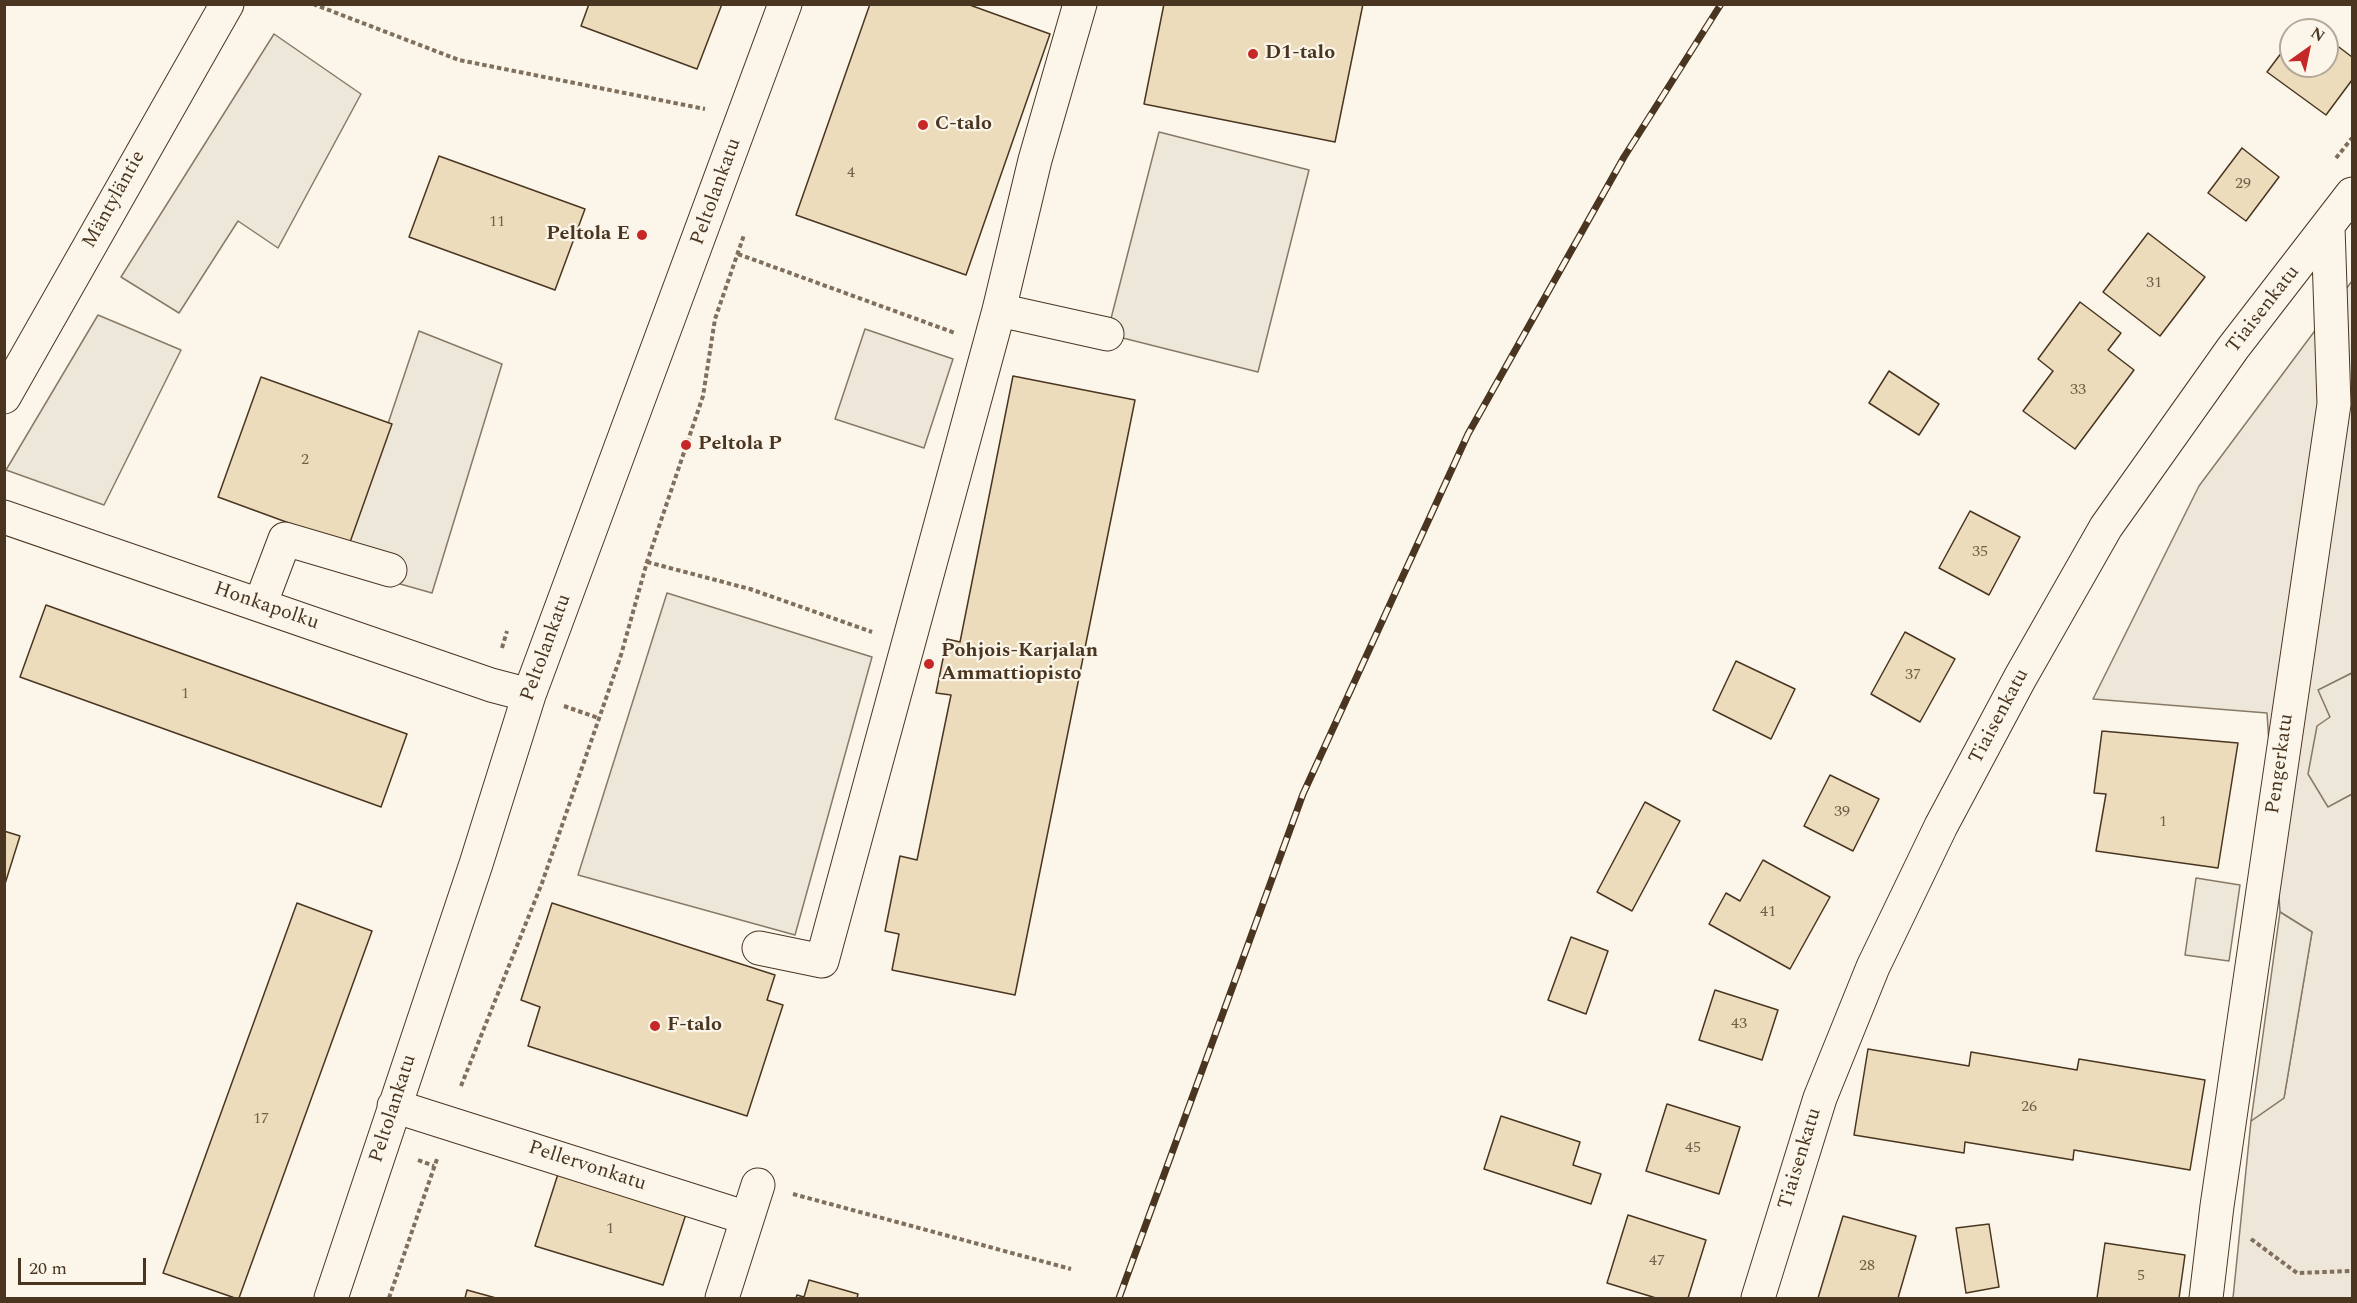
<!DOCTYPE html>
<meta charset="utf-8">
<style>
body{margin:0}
#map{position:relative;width:2357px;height:1303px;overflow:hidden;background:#fbf6e9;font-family:Spectral,serif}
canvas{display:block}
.frame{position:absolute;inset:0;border:6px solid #4a3520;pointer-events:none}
.north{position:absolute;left:2279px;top:18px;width:60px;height:60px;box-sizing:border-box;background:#fbf6e9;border:2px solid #b4a999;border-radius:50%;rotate:33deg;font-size:16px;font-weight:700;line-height:24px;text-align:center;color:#4a3520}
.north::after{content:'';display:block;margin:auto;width:21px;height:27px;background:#c62828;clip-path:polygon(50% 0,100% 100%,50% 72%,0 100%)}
.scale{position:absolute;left:18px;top:1258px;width:128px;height:27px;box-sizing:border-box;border:3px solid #4a3520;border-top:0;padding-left:8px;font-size:18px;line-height:21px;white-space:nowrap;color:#4a3520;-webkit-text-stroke:4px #fbf6e9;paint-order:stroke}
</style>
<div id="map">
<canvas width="2357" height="1303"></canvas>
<div class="frame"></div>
<div class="north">N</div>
<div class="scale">20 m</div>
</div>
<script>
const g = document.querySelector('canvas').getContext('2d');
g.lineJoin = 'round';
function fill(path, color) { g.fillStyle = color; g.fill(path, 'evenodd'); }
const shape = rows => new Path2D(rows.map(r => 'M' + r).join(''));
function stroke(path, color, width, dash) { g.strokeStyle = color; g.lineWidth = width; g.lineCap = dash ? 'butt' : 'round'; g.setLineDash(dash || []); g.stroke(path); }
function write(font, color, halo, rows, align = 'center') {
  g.font = font + ' Spectral,serif'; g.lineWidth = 4.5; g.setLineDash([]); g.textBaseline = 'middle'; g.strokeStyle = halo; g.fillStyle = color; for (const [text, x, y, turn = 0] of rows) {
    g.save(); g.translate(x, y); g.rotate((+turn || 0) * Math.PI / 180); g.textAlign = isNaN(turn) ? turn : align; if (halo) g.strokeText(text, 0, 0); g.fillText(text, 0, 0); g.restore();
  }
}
const green = shape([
 [2352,281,2352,673,2319,690,2330,717,2328,806,2352,794,2352,1298,2233,1298,2251,1121,2284,1098,2312,932,2280,912,2267,713,2093,699,2199,486,2352,281],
 [865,329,953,359,924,448,835,419,865,329]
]);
const parking = shape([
 [274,34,361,94,278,248,238,221,179,313,121,277,274,34],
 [1159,132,1309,170,1258,372,1107,334,1159,132],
 [98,315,181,350,104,505,6,470,98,315],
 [419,331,502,364,432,593,340,567,419,331],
 [667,593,872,657,795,935,578,875,667,593],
 [2352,673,2352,794,2328,807,2308,774,2317,726,2330,717,2318,690,2352,673],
 [2196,878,2240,885,2229,961,2185,955,2196,878],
 [2280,912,2312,932,2284,1098,2251,1121,2280,912]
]);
const building = shape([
 [589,4,722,4,697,69,581,26,589,4],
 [870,4,967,4,1050,34,966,275,796,215,870,4],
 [1164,4,1363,4,1335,142,1144,104,1164,4],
 [2327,38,2352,57,2352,80,2326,115,2267,72,2288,44,2291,46,2291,66,2327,66,2327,38],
 [2242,148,2279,177,2246,221,2208,193,2242,148],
 [439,156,585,209,555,290,409,237,439,156],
 [2148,233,2205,277,2160,336,2103,292,2148,233],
 [2080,302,2121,333,2108,350,2134,370,2075,449,2023,411,2053,371,2038,359,2080,302],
 [1889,371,1939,404,1919,435,1869,403,1889,371],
 [1013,376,1135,400,1015,995,892,970,899,934,885,931,900,856,917,860,951,695,936,693,947,639,960,642,1013,376],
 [261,377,392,424,349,545,218,497,261,377],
 [1970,511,2020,537,1989,595,1939,568,1970,511],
 [46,605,407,734,381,807,20,677,46,605],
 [1905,632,1955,659,1920,722,1871,694,1905,632],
 [1736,661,1795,689,1771,739,1713,710,1736,661],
 [2102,731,2238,743,2218,868,2096,851,2106,794,2094,793,2102,731],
 [1830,775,1879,799,1853,851,1804,826,1830,775],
 [1645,802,1680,821,1632,911,1597,892,1645,802],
 [4,831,20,836,4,887,4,831],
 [1763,860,1830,897,1790,969,1709,924,1726,893,1740,901,1763,860],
 [297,903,372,931,239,1298,235,1298,163,1273,297,903],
 [552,903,775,975,767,1000,783,1005,747,1116,528,1046,540,1007,521,1000,552,903],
 [1571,937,1608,951,1586,1014,1548,1000,1571,937],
 [1715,990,1778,1010,1762,1060,1699,1040,1715,990],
 [1868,1049,1969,1066,1971,1052,2077,1070,2079,1059,2205,1080,2190,1170,2074,1150,2073,1160,1965,1142,1964,1153,1854,1135,1868,1049],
 [1667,1104,1740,1127,1719,1194,1646,1171,1667,1104],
 [1501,1116,1580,1142,1573,1165,1601,1174,1591,1204,1484,1169,1501,1116],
 [558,1174,686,1214,663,1285,535,1246,558,1174],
 [1628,1215,1706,1240,1688,1298,1656,1298,1607,1283,1628,1215],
 [1843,1216,1916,1236,1898,1298,1818,1298,1843,1216],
 [1989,1224,1999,1287,1966,1293,1956,1228,1989,1224],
 [2105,1243,2185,1255,2179,1298,2097,1298,2105,1243],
 [809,1280,858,1294,857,1298,796,1298,797,1295,804,1297,809,1280],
 [467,1290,496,1298,465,1298,467,1290]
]);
const path = shape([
 [313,4,459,60,705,109],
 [2336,158,2352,138],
 [738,254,955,333],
 [647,562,750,589,872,632],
 [502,648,507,631],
 [564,706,598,718],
 [461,1086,542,883,621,655,647,562,703,396,715,319,744,235],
 [418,1160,434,1166],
 [793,1194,1071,1269],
 [2251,1239,2297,1273,2352,1271],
 [389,1298,437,1159]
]);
const minor = shape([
 [999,310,1107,334],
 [4,397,227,4],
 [4,517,491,685,529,695],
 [260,605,285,539,390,570],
 [759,948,822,961,999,310,1035,160,1080,4],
 [394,1106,747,1218],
 [331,1298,476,864,529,695,785,4],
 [722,1298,758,1185],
 [1758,1298,1820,1098,1873,967,1941,826,2020,678,2106,527,2233,348,2352,194],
 [2206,1298,2217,1206,2334,404,2328,227]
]);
const rail = shape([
 [1119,1298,1303,794,1468,434,1624,157,1721,4]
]);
const markers = [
 [1253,54,6,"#c62828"],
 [923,125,6,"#c62828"],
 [642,235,6,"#c62828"],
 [686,445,6,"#c62828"],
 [929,664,6,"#c62828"],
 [655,1026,6,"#c62828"]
];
const numberNames = [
 ["4",851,174],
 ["29",2243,185],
 ["11",497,223],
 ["31",2154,284],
 ["33",2078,391],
 ["2",305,461],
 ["35",1980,553],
 ["37",1913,676],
 ["1",185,695],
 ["39",1842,813],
 ["1",2163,823],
 ["41",1768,913],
 ["43",1739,1025],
 ["26",2029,1108],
 ["17",261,1120],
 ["45",1693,1149],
 ["1",610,1230],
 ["47",1657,1262],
 ["28",1867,1267],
 ["5",2141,1277]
];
const poiNames = [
 ["D1-talo",1265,54],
 ["C-talo",935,125],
 ["Peltola E",630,235,"right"],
 ["Peltola P",698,445],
 ["Pohjois-Karjalan",941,652],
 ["Ammattiopisto",941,675],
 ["F-talo",667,1026]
];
const streetNames = [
 ["Peltolankatu",717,192,-70],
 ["Mäntyläntie",115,200,-61],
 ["Tiaisenkatu",2264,310,-52],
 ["Honkapolku",266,607,19],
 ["Peltolankatu",547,648,-70],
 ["Tiaisenkatu",2000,717,-62],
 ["Pengerkatu",2281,764,-82],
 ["Peltolankatu",394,1109,-72],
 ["Tiaisenkatu",1801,1159,-73],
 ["Pellervonkatu",587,1167,18]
];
fill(green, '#ede6d9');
stroke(green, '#887966', 1.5);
fill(parking, '#ede7d9');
stroke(parking, '#887966', 1.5);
fill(building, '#ecdcbc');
stroke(building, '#4a3520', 1.5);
stroke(minor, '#4a3520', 35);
stroke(path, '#7f6f5c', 4, [4.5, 3]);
stroke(minor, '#fbf6e9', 33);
stroke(rail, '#4a3520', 7);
stroke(rail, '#fbf6e9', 4.5, [14]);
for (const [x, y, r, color] of markers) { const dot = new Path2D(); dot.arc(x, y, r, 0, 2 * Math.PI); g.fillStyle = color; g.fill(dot); stroke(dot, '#fbf6e9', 2); }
write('16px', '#725f47', null, numberNames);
write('bold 20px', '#4a3520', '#fbf6e9', poiNames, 'left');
write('20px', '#4a3520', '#fbf6e9', streetNames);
</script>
